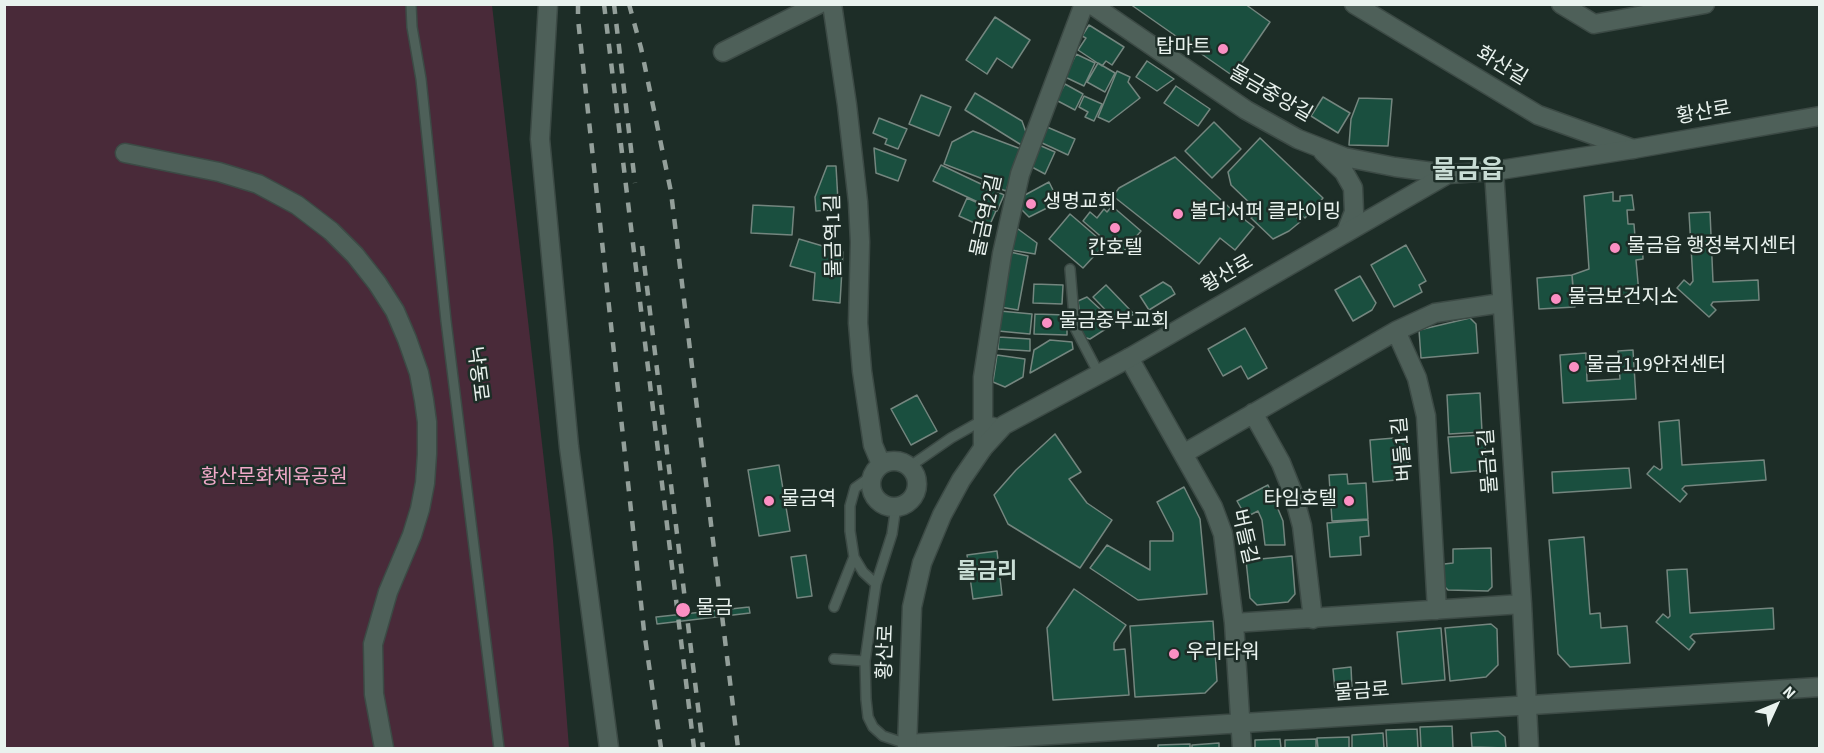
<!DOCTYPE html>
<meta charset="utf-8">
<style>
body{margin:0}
#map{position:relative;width:1824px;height:753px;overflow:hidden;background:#1d2d27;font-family:"Source Sans 3",sans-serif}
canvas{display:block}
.frame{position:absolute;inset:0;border:6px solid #e9f2ee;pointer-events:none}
.north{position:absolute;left:1746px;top:675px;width:60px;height:60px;-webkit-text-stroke:4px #1d2d27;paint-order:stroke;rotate:46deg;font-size:16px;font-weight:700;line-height:24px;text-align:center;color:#e9f2ee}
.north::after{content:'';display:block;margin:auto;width:21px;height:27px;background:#e9f2ee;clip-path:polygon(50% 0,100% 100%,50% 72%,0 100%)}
</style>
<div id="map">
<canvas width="1824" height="753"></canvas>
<div class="frame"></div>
<div class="north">N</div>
</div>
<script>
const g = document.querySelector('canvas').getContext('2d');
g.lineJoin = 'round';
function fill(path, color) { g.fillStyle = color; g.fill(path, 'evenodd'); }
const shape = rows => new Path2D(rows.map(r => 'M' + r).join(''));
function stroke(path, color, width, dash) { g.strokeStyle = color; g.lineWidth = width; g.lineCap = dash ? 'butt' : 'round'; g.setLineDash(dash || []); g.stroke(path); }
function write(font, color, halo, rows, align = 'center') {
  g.font = font + ' "Source Sans 3","Noto Sans KR",sans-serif'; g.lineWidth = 5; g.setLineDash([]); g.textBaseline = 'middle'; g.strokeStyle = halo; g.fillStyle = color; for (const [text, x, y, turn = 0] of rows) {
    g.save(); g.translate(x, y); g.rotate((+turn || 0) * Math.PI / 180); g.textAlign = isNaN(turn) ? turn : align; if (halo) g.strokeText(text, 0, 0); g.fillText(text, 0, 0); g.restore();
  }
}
const green = shape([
 [4,5,492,5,553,540,569,748,5,748]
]);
const building = shape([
 [1130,4,1245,4,1270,22,1233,76,1130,4],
 [995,17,1030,40,1012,68,997,58,987,74,966,60,995,17],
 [1089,25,1124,47,1112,65,1106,61,1102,66,1078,50,1086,38,1082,36,1089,25],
 [1076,54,1095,63,1084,86,1065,77,1076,54],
 [1147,61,1174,79,1157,91,1136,77,1147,61],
 [1098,63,1115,73,1105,92,1087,82,1098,63],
 [1117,71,1130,77,1128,82,1140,98,1109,122,1098,117,1117,71],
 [1065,84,1083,94,1075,110,1056,100,1065,84],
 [1176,86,1210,109,1198,126,1164,103,1176,86],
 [975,93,1022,121,1027,135,1023,146,965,110,975,93],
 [921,95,951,107,939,136,909,124,921,95],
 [1084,96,1102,104,1094,121,1085,117,1088,112,1079,107,1084,96],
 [1323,97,1350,113,1338,133,1311,116,1323,97],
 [1359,98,1392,99,1388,146,1349,145,1351,119,1359,98],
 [879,118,907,129,898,149,885,144,887,139,873,133,879,118],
 [1214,122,1241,149,1212,178,1185,151,1214,122],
 [1047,127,1075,139,1068,155,1040,142,1047,127],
 [973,131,1021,149,1006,191,982,182,983,179,944,164,952,142,973,131],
 [1260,138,1323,198,1305,218,1299,213,1296,216,1300,222,1289,231,1273,239,1251,218,1258,211,1231,185,1228,172,1260,138],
 [1039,145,1055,152,1045,174,1030,166,1039,145],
 [874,148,906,160,898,181,876,173,874,148],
 [1175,157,1231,209,1254,227,1235,250,1220,238,1199,264,1113,196,1119,188,1175,157],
 [941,165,1004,195,997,211,933,181,941,165],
 [827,166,836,166,838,201,829,201,829,210,816,211,815,197,827,166],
 [1049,182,1059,202,1029,217,1019,207,1025,195,1049,182],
 [1613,192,1613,201,1620,201,1620,196,1632,195,1634,210,1627,210,1628,224,1634,224,1635,237,1642,237,1643,259,1636,260,1639,294,1588,297,1588,292,1573,290,1572,275,1589,269,1584,196,1613,192],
 [967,198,996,211,988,229,959,216,967,198],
 [753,205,794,207,792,235,751,233,753,205],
 [1112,206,1141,231,1121,254,1083,221,1090,212,1097,218,1104,209,1107,212,1112,206],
 [1710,212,1713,282,1758,280,1759,300,1713,302,1711,305,1716,310,1709,317,1677,288,1684,280,1690,285,1693,281,1689,213,1710,212],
 [1070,214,1105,244,1083,268,1049,239,1070,214],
 [1014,226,1037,243,1035,254,1011,250,1014,226],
 [799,239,843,252,840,303,813,300,815,273,790,266,799,239],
 [1406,245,1426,281,1419,285,1422,292,1394,307,1371,265,1406,245],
 [1010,252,1028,256,1018,310,1000,307,1010,252],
 [1572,275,1575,307,1539,309,1537,278,1572,275],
 [1360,276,1376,303,1372,310,1353,321,1335,290,1360,276],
 [1163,282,1171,287,1175,294,1149,310,1140,296,1163,282],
 [1034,284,1063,285,1062,304,1033,303,1034,284],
 [1106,285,1134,314,1118,323,1093,297,1106,285],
 [1087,297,1115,323,1090,339,1083,337,1078,301,1087,297],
 [1000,311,1032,314,1030,334,998,331,1000,311],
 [1035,314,1067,315,1067,335,1034,334,1035,314],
 [1470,318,1476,324,1478,353,1421,358,1419,330,1470,318],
 [1245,328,1267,368,1248,379,1241,366,1223,376,1208,349,1245,328],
 [999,337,1030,339,1030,351,998,349,999,337],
 [1050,340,1072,342,1073,349,1030,373,1034,350,1050,340],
 [1633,350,1636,399,1563,403,1560,355,1586,353,1587,381,1620,379,1618,351,1633,350],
 [997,355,1025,359,1023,377,1005,387,993,382,997,355],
 [1480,393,1482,432,1449,434,1447,395,1480,393],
 [917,395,937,431,911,445,891,409,917,395],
 [1679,420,1682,465,1764,460,1766,480,1685,486,1682,489,1687,494,1680,502,1647,474,1654,466,1660,470,1662,468,1659,422,1679,420],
 [1055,434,1081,472,1069,479,1087,503,1112,520,1080,568,1008,524,994,495,1016,470,1055,434],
 [1484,435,1487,470,1451,473,1448,437,1484,435],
 [1407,437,1409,479,1373,482,1370,440,1407,437],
 [779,465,790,531,759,536,748,470,779,465],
 [1629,468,1631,488,1553,493,1552,472,1629,468],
 [1347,474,1348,484,1366,483,1368,519,1332,521,1329,475,1347,474],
 [1268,485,1283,521,1285,545,1265,545,1262,520,1258,511,1246,517,1237,501,1268,485],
 [1184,487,1200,519,1207,594,1138,600,1090,568,1107,545,1150,570,1150,541,1173,541,1173,533,1157,502,1184,487],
 [1368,520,1369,536,1360,537,1361,555,1330,557,1327,523,1368,520],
 [1584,537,1590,614,1600,613,1601,628,1627,626,1630,663,1570,667,1558,654,1549,540,1584,537],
 [1491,548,1492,587,1488,591,1448,590,1444,586,1444,564,1453,563,1453,549,1491,548],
 [1259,550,1260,559,1292,556,1295,594,1288,602,1257,605,1250,598,1245,551,1259,550],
 [997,551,1002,595,973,599,967,555,997,551],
 [806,555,812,596,797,598,791,557,806,555],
 [1687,569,1690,613,1773,608,1774,629,1693,634,1690,637,1695,642,1689,650,1656,622,1663,614,1668,618,1670,616,1667,570,1687,569],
 [1074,589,1126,625,1114,643,1114,650,1125,649,1129,695,1053,700,1047,628,1074,589],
 [749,607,750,613,657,624,656,617,749,607],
 [1213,621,1217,681,1205,693,1135,697,1130,626,1213,621],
 [1491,624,1497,629,1498,665,1486,677,1450,681,1445,628,1491,624],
 [1441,628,1445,680,1402,684,1397,632,1441,628],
 [1351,667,1352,689,1335,690,1333,669,1351,667],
 [1452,726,1453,748,1421,748,1420,727,1452,726],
 [1417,729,1418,748,1387,748,1386,730,1417,729],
 [1498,731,1505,737,1506,748,1472,747,1471,733,1498,731],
 [1383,733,1384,748,1352,748,1352,735,1383,733],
 [1349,737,1349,748,1318,748,1317,738,1349,737],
 [1280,739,1281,748,1255,748,1255,740,1280,739],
 [1316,739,1316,748,1285,748,1285,740,1316,739],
 [1219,743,1219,748,1192,748,1192,745,1219,743],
 [1190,744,1190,748,1158,748,1158,745,1190,744]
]);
const lane = shape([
 [411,4,412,27,421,79,446,321,499,748],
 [1070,269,1075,328,1099,374],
 [909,467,951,438,983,420,1004,425],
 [872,476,855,488,850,506,850,531,854,557,863,572,876,584],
 [896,506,892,534,876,584,873,604,865,661,866,699,868,717,873,727,883,736,907,744],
 [834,607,854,557],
 [834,659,865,661]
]);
const street = shape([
 [832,4,847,105,858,202,860,242,858,323,862,371,873,445,881,464],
 [1091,4,1246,110,1298,139,1344,157,1395,167,1448,174],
 [1354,4,1538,115,1633,149],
 [1561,4,1594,24,1705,4],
 [723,52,819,4],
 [1323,152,1344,172,1353,188,1354,212,1346,232],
 [125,153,219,172,258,184,297,205,331,231,355,255,377,283,395,311,407,339,419,373,424,400,427,422,427,454,425,483,420,509,412,535,388,592,373,644,374,694,384,748],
 [1494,171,1522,604,1529,748],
 [1396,331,1417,378,1426,416,1437,610],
 [1129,358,1213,507,1223,534,1234,623,1242,748],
 [1253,413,1281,463,1293,493,1302,526,1313,619],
 [983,448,983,377,1002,254,1020,174,1084,4],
 [1183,454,1396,331,1435,313,1502,303],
 '871 484a23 23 0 1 1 46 0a23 23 0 1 1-46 0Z',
 [1234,623,1522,604],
 [907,744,1820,687]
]);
const secondary = shape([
 [548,4,540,139,569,447,609,748],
 [907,748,912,607,922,563,942,515,961,480,983,448,1004,425,1129,358,1448,174,1494,171,1633,149,1820,116]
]);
const rail = shape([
 [578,4,578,19,644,631,661,748],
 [604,4,694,748],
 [614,4,635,183],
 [629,4,641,48,671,192,738,748],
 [642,246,703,748]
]);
const markers = [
 [1223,49,6,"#fb8fc3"],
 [1031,204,6,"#fb8fc3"],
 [1178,214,6,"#fb8fc3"],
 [1115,228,6,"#fb8fc3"],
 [1615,248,6,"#fb8fc3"],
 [1556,299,6,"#fb8fc3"],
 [1047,323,6,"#fb8fc3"],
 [1574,367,6,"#fb8fc3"],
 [769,501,6,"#fb8fc3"],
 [1349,501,6,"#fb8fc3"],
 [683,610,8,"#fb8fc3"],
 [1174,654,6,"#fb8fc3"]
];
const poiNames = [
 ["탑마트",1211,49,"right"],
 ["생명교회",1043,204],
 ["볼더서퍼 클라이밍",1190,214],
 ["물금읍 행정복지센터",1627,248],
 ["칸호텔",1115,250,"center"],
 ["물금보건지소",1568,299],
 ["물금중부교회",1059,323],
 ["물금119안전센터",1586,367],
 ["물금역",781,501],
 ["타임호텔",1337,501,"right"],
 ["물금",696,610],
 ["우리타워",1186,654]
];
const streetNames = [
 ["화산길",1501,67,31],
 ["물금중앙길",1270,95,30],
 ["황산로",1704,114,-10],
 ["물금역2길",988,216,-78],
 ["물금역1길",835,236,-91],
 ["황산로",1228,275,-30],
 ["낙동로",476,374,83],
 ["버들1길",1404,449,-95],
 ["물금1길",1490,461,-94],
 ["버들길",1243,537,77],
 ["황산로",887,652,-88],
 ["물금로",1362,693,-4]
];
const parkNames = [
 ["황산문화체육공원",274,479]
];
const quarterNames = [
 ["물금리",987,573]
];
const districtNames = [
 ["물금읍",1468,172]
];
fill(green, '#492a39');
fill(building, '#1a4f3f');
stroke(building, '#74867f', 1.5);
stroke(lane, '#3c4a45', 12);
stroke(street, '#3c4a45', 21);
stroke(secondary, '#3c4a45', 21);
stroke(lane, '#4e6059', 9);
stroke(street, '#4e6059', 18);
stroke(secondary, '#4e6059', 18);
stroke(rail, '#939f9a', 4.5, [10, 10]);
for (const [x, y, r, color] of markers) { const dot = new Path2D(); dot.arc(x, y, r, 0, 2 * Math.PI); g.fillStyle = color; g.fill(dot); stroke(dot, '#1d2d27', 2); }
write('20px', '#e9f2ee', '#1d2d27', poiNames, 'left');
write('20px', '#e9f2ee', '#1d2d27', streetNames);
write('20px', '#f0a9c9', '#1d2d27', parkNames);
write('bold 22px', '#c9ddd5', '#1d2d27', quarterNames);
write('bold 26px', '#c9ddd5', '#1d2d27', districtNames);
</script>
